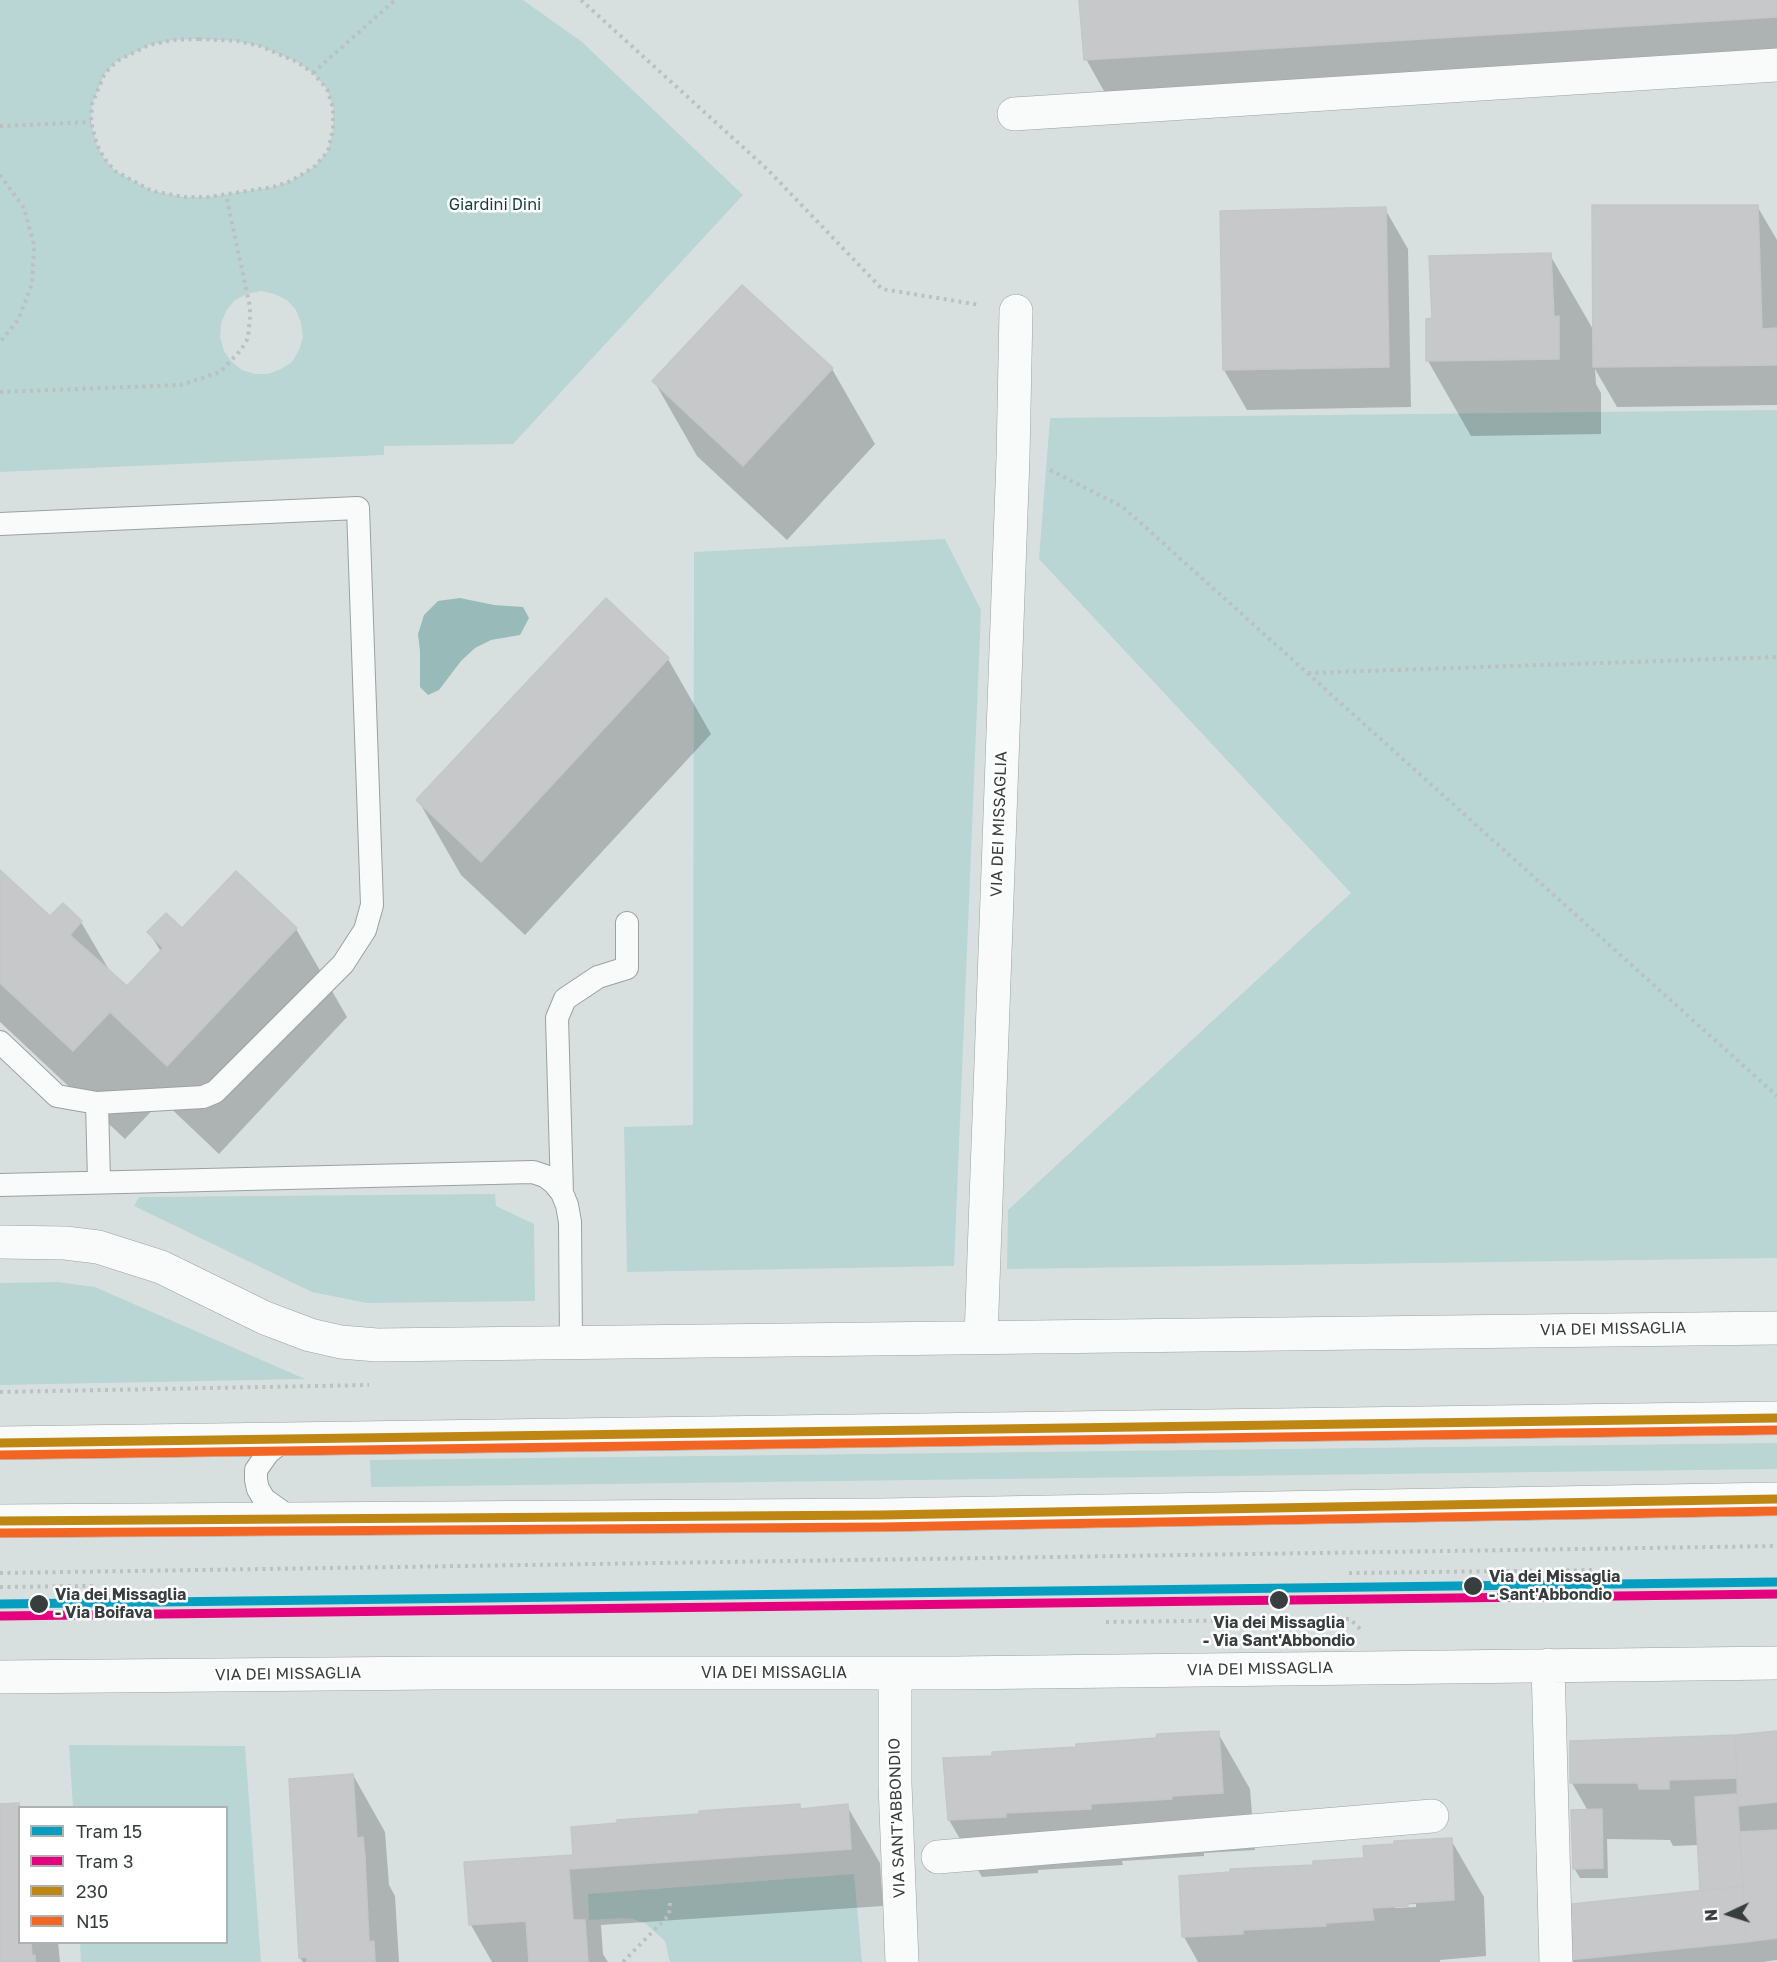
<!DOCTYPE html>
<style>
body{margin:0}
#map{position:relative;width:1777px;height:1962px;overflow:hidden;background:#d8e0df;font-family:"Golos Text",sans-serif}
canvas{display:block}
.legend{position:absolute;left:18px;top:1806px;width:210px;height:138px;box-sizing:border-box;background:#fff;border:2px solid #afb2b2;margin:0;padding:8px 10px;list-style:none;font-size:18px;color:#383e3e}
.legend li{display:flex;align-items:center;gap:12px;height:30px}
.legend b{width:30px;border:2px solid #afb2b2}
.north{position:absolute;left:1699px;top:1884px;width:60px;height:60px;-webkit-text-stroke:4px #fff;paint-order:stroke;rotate:266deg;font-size:16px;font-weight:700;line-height:24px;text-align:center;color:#383e3e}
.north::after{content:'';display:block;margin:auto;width:21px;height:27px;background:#383e3e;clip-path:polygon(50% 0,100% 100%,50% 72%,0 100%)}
</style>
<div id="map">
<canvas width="1777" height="1962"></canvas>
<ul class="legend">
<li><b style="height:8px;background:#069ec0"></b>Tram 15</li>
<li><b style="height:8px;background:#e5007d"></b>Tram 3</li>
<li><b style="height:8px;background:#be8713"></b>230</li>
<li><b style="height:8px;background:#f26522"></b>N15</li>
</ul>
<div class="north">N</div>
</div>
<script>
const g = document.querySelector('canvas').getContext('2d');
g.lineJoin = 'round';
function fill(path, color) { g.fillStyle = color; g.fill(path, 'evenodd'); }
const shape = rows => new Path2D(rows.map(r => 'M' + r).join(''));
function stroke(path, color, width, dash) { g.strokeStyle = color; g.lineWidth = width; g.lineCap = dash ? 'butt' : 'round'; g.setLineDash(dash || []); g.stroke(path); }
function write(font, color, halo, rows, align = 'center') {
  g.font = font + ' "Golos Text",sans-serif'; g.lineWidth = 5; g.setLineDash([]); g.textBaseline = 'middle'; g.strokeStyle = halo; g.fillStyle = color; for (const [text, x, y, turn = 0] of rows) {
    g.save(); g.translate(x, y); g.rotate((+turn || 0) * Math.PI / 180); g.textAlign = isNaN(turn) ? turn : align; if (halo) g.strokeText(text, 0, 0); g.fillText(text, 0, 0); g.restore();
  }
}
const green = shape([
 [0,0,523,0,582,42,743,195,513,444,384,446,384,455,0,472],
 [199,39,237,41,260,46,297,62,313,73,327,89,333,108,333,129,328,151,314,167,291,181,273,187,208,197,184,197,152,191,115,171,104,158,97,145,91,122,92,104,105,73,117,61,149,45,174,40],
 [261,291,274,294,287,300,296,310,301,323,303,337,299,350,292,362,281,369,268,374,255,374,242,370,231,361,224,351,220,337,221,324,226,311,235,300,247,294],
 [1777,410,1777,1258,1007,1269,1008,1210,1351,893,1039,559,1050,418],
 [945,539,981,610,954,1266,627,1272,624,1127,693,1125,694,552],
 [495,1194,496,1206,534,1224,535,1301,367,1303,312,1292,134,1206,139,1197],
 [58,1282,95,1287,305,1379,0,1385,0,1283],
 [1777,1443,1777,1469,371,1487,370,1460],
 [69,1745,245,1746,261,1962,81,1962,80,1943,226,1942,226,1808,73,1807],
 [854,1874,862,1962,670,1962,665,1941,646,1924,633,1919,618,1918,589,1920,588,1894]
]);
const water = shape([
 [460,598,494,605,523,607,529,618,520,635,491,640,475,648,461,661,439,690,428,695,420,687,420,651,418,634,424,615,438,601]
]);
const shadow = shape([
 [1081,0,1777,0,1777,58,1109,100,1086,59],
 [1757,206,1777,240,1777,405,1617,407,1595,369,1596,384,1601,393,1601,434,1471,436,1428,361,1433,320,1550,255,1594,331],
 [1385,209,1408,249,1411,407,1247,410,1224,370],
 [743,287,832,369,875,444,787,540,697,456,654,381],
 [606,600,668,659,711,734,525,935,461,875,418,800],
 [0,872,50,919,81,922,112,975,127,988,161,952,149,932,296,929,347,1017,219,1154,162,1100,125,1139,0,1022],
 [1777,1732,1777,1960,1762,1962,1571,1962,1570,1960,1701,1892,1699,1845,1673,1846,1670,1840,1607,1839,1608,1878,1580,1878,1574,1868,1588,1811,1572,1783,1735,1736],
 [1218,1733,1250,1789,1255,1850,1204,1853,1204,1856,1122,1861,1123,1865,1038,1870,1038,1873,982,1877,949,1820,993,1757],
 [353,1775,385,1832,389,1885,395,1896,399,1962,303,1962,300,1958],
 [18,1805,20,1808,20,1942,58,1942,60,1962,0,1962,0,1806],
 [799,1806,802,1810,847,1806,880,1863,883,1906,601,1925,603,1954,608,1962,492,1962,471,1925,574,1856],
 [1451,1840,1484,1897,1486,1956,1440,1960,1440,1962,1198,1962,1184,1937,1315,1867,1365,1859],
 [1416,1904,1416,1907,1395,1908,1395,1905]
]);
const building = shape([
 [1079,0,1777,0,1777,17,1084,60,1079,0],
 [1592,205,1758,205,1762,329,1777,328,1777,365,1593,367,1592,205],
 [1386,207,1389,367,1223,370,1220,211,1386,207],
 [1551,253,1554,317,1559,316,1559,359,1426,361,1426,319,1432,318,1429,256,1551,253],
 [742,285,833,368,743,466,652,381,742,285],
 [606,598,669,658,481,862,416,800,606,598],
 [0,870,50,916,63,903,82,921,70,935,127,986,163,948,147,932,166,913,182,928,236,871,297,928,167,1066,110,1012,73,1051,0,983,0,870],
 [1219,1731,1223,1793,1172,1796,1172,1799,1091,1804,1091,1809,1006,1813,1006,1817,948,1820,943,1758,992,1756,992,1752,1076,1747,1076,1744,1156,1738,1157,1734,1219,1731],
 [1777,1731,1777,1802,1738,1806,1735,1735,1777,1731],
 [1735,1735,1737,1778,1669,1780,1669,1789,1639,1789,1638,1783,1570,1783,1570,1741,1735,1735],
 [353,1774,357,1838,363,1837,365,1857,369,1942,374,1941,375,1962,307,1962,307,1957,299,1958,289,1779,353,1774],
 [1737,1794,1743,1886,1700,1891,1695,1797,1737,1794],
 [19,1803,20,1942,31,1942,32,1956,35,1955,35,1962,0,1962,0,1804,19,1803],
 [800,1804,800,1809,848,1804,851,1849,569,1869,573,1920,585,1920,588,1962,529,1962,526,1921,469,1925,464,1862,573,1855,571,1827,617,1823,617,1820,699,1814,699,1811,800,1804],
 [1602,1809,1603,1868,1573,1869,1571,1810,1602,1809],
 [1777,1830,1777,1938,1746,1942,1740,1832,1777,1830],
 [1452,1838,1454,1900,1408,1903,1408,1906,1372,1908,1374,1920,1326,1923,1326,1926,1243,1930,1243,1934,1182,1937,1179,1876,1230,1872,1230,1869,1313,1865,1313,1861,1364,1858,1363,1846,1394,1844,1394,1841,1452,1838],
 [1743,1886,1746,1942,1568,1960,1572,1904,1743,1886]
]);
const path = shape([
 [581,0,767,169,882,289,980,305],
 [199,39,237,41,260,46,297,62,313,73,327,89,333,108,333,129,328,151,314,167,291,181,273,187,208,197,184,197,152,191,115,171,104,158,97,145,91,122,92,104,105,73,117,61,149,45,174,40,199,39],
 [313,73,395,0],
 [0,126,91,122],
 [0,175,24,208,34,245,32,284,18,320,0,342],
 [0,392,181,385,220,372,241,350,248,338,250,317,250,307,226,195],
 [1050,470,1123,507,1777,1096],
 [1308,673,1777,657],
 [0,1392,369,1385],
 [0,1573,1777,1546],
 [1349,1573,1592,1570],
 [0,1587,94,1586],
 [1106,1622,1350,1619,1361,1630],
 [623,1962,669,1915,670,1902]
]);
const service = shape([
 [0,524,358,508,372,905,365,930,343,964,215,1092,203,1097,97,1103,99,1181],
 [0,1042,57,1096,97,1103],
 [0,1185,533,1172,545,1176,554,1183,562,1193,567,1205,570,1222,571,1343],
 [562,1193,557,1018,565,999,598,977,627,968,627,923],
 [292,1440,278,1445,268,1453,256,1470,256,1480,258,1489,264,1499,285,1514,293,1517]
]);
const pedestrian = shape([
 [1014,114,1777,65],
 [938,1857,1432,1816]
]);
const minor = shape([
 [0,1242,65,1243,98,1247,161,1267,265,1318,310,1335,341,1342,377,1345,1777,1328],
 [981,1337,1013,458,1016,311],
 [1548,1665,1556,1962],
 [895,1673,895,1784,902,1962],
 [0,1677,439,1673,955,1673,1777,1663]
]);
const secondary = shape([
 [0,1443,1777,1418],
 [0,1521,882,1515,1777,1499]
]);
const bus1 = shape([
 [0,1443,1777,1418],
 [0,1521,882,1515,1777,1499]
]);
const bus2 = shape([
 [0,1455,1777,1430],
 [0,1533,882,1527,1777,1511]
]);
const tram1 = shape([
 [0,1604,1777,1582]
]);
const tram2 = shape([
 [0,1616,1777,1594]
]);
const markers = [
 [1473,1586,10,"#383e3e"],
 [1279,1600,10,"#383e3e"],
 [39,1604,10,"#383e3e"]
];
const parkNames = [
 ["Giardini Dini",495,205]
];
const streetNames = [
 ["VIA DEI MISSAGLIA",999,824,-88],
 ["VIA DEI MISSAGLIA",1613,1329,-1],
 ["VIA DEI MISSAGLIA",1260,1669,-1],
 ["VIA DEI MISSAGLIA",774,1673],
 ["VIA DEI MISSAGLIA",288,1674,-1],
 ["VIA SANT'ABBONDIO",897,1818,-92]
];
const stopNames = [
 ["Via dei Missaglia",1489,1577],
 ["- Sant'Abbondio",1489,1595],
 ["Via dei Missaglia",55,1595],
 ["- Via Boifava",55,1613],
 ["Via dei Missaglia",1279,1623,"center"],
 ["- Via Sant'Abbondio",1279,1641,"center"]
];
fill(green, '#b9d6d4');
fill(water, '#98bab8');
fill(shadow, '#0003');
fill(building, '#c7c8ca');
stroke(building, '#c4c6c7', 1.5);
stroke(service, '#9aa1a0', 24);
stroke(pedestrian, '#9aa1a0', 34);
stroke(minor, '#9aa1a0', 34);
stroke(secondary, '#9aa1a0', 34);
stroke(path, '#bcc0c0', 4, [3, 4.5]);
stroke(service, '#f9fafa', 22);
stroke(pedestrian, '#f9fafa', 33);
stroke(minor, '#f9fafa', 33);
stroke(secondary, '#f9fafa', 33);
stroke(bus1, '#be8713', 9);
stroke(bus2, '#f26522', 9);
stroke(tram1, '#069ec0', 9);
stroke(tram2, '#e5007d', 9);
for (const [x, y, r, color] of markers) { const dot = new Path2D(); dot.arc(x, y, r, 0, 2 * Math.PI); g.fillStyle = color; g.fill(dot); stroke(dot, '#fff', 2); }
write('16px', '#103d3c', '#fff', parkNames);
write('16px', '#383e3e', '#fff', streetNames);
write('bold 16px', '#383e3e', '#fff', stopNames, 'left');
</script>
